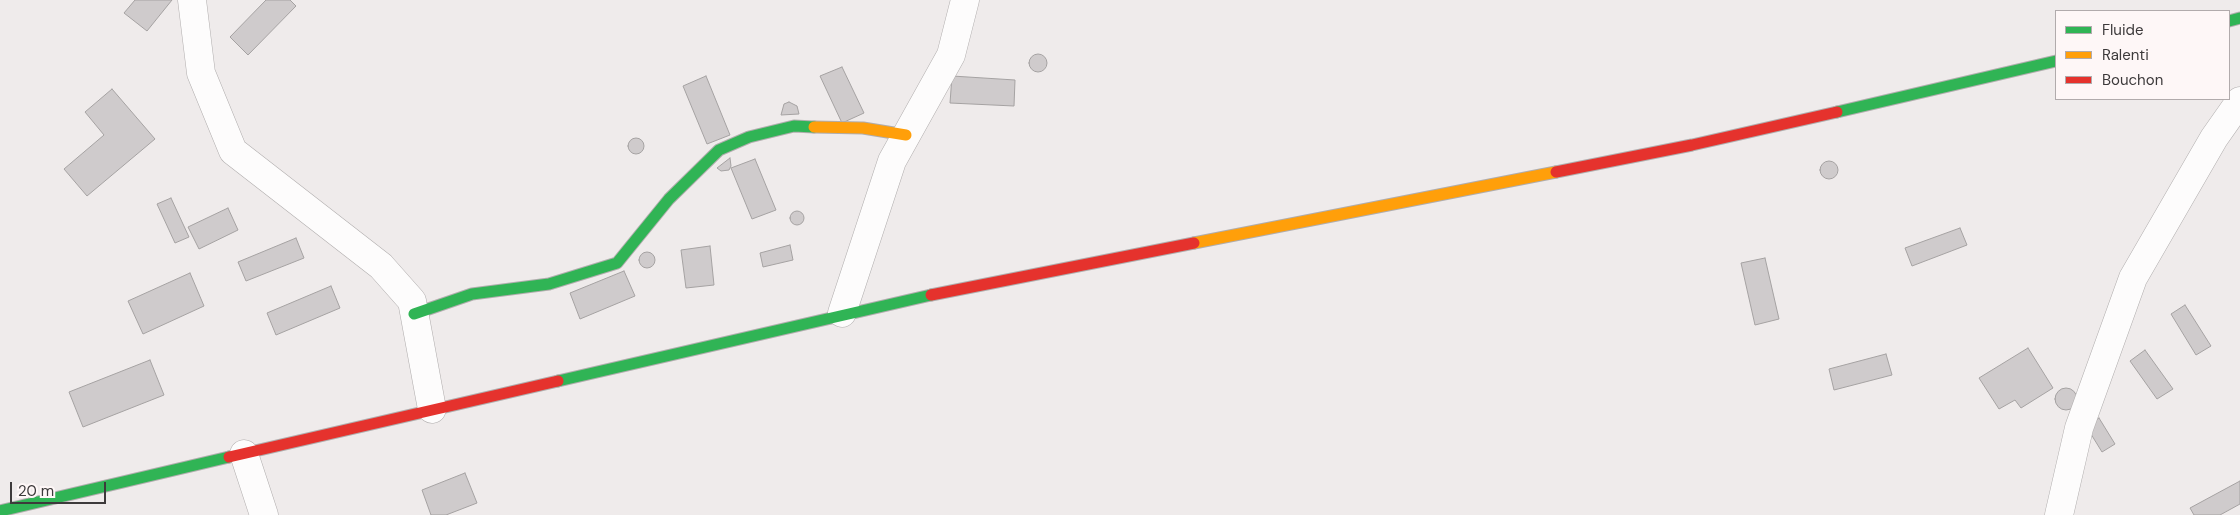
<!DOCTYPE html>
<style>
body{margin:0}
#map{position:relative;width:2240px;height:515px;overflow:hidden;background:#efebeb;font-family:"DM Sans",sans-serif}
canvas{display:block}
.legend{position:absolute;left:2055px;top:10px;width:175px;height:90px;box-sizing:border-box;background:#fef7f7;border:1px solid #b1abac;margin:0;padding:6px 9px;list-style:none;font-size:15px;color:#3d3a3b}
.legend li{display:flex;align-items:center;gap:10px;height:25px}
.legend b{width:25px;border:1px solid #b1abac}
.scale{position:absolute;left:10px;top:482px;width:96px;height:22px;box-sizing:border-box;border:2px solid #3d3a3b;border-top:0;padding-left:6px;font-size:15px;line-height:18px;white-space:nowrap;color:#3d3a3b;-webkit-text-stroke:4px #fef7f7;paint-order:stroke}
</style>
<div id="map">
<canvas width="2240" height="515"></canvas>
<ul class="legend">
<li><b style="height:6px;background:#30b455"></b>Fluide</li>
<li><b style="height:6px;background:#ff9f0a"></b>Ralenti</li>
<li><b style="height:6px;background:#e5322d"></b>Bouchon</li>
</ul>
<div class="scale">20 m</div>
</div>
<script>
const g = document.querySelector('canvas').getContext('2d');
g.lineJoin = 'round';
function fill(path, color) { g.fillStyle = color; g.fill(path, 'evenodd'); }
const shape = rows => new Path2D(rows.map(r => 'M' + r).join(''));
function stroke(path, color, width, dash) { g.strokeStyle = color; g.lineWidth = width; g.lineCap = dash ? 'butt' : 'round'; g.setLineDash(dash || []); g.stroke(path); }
const building = shape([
 [135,0,172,0,147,31,124,13,135,0],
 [266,0,290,0,296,6,248,55,230,37,266,0],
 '1029 63a9 9 0 1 1 18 0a9 9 0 1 1-18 0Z',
 [842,67,864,113,842,123,820,76,842,67],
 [706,76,730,135,707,144,683,86,706,76],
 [952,76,1015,80,1014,106,950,103,952,76],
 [112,89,155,139,87,196,64,169,104,135,85,112,112,89],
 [789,102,797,106,799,114,781,115,784,104,789,102],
 '628 146a8 8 0 1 1 16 0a8 8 0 1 1-16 0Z',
 [730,158,731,166,729,170,721,171,717,168,730,158],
 [755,159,776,210,752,219,731,168,755,159],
 '1820 170a9 9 0 1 1 18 0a9 9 0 1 1-18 0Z',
 [171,198,189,237,175,243,157,204,171,198],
 [228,208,238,230,199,249,188,227,228,208],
 '790 218a7 7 0 1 1 14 0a7 7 0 1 1-14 0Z',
 [1960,228,1967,245,1912,266,1905,248,1960,228],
 [296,238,304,258,246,281,238,262,296,238],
 [790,245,793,260,763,267,760,253,790,245],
 [710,246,714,285,686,288,681,250,710,246],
 '639 260a8 8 0 1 1 16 0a8 8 0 1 1-16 0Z',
 [1765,258,1779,319,1755,325,1741,263,1765,258],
 [624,271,635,296,580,319,570,293,624,271],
 [190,273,204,306,143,334,128,301,190,273],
 [331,286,340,308,276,335,267,313,331,286],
 [2185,305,2211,346,2196,355,2171,314,2185,305],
 [2028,348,2053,388,2021,408,2015,400,1999,409,1979,378,2028,348],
 [2145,350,2173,389,2157,399,2130,361,2145,350],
 [1886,354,1892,375,1834,390,1829,369,1886,354],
 [150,360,164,395,83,427,69,392,150,360],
 '2055 399a11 11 0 1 1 22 0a11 11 0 1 1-22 0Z',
 [2099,418,2115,444,2102,452,2086,426,2099,418],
 [465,473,477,503,446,515,431,515,422,490,465,473],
 [2240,481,2240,504,2220,515,2194,515,2190,508,2240,481]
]);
const street = shape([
 [192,0,201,73,233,151,381,266,412,301,432,409],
 [842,313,892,161,951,55,965,0],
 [244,454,264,515],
 [2059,515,2079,428,2133,278,2214,138,2240,101]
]);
const fast = shape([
 [2229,21,2240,18],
 [1837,112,2056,61],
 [414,314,472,294,549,284,617,263,669,199,719,150,749,137,794,126,814,127],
 [558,381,931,295],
 [0,511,229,457]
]);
const slow = shape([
 [814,127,863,128,906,135],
 [1194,243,1556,172]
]);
const jam = shape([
 [1556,172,1692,145,1837,112],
 [931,295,1194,243],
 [229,457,558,381]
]);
fill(building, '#cfcbcc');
stroke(building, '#a5a2a2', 1);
stroke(street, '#b0adad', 29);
stroke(fast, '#b0adad', 13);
stroke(slow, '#b0adad', 13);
stroke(jam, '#b0adad', 13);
stroke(street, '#fdfcfc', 28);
stroke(fast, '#30b455', 11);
stroke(slow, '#ff9f0a', 11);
stroke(jam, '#e5322d', 11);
</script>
